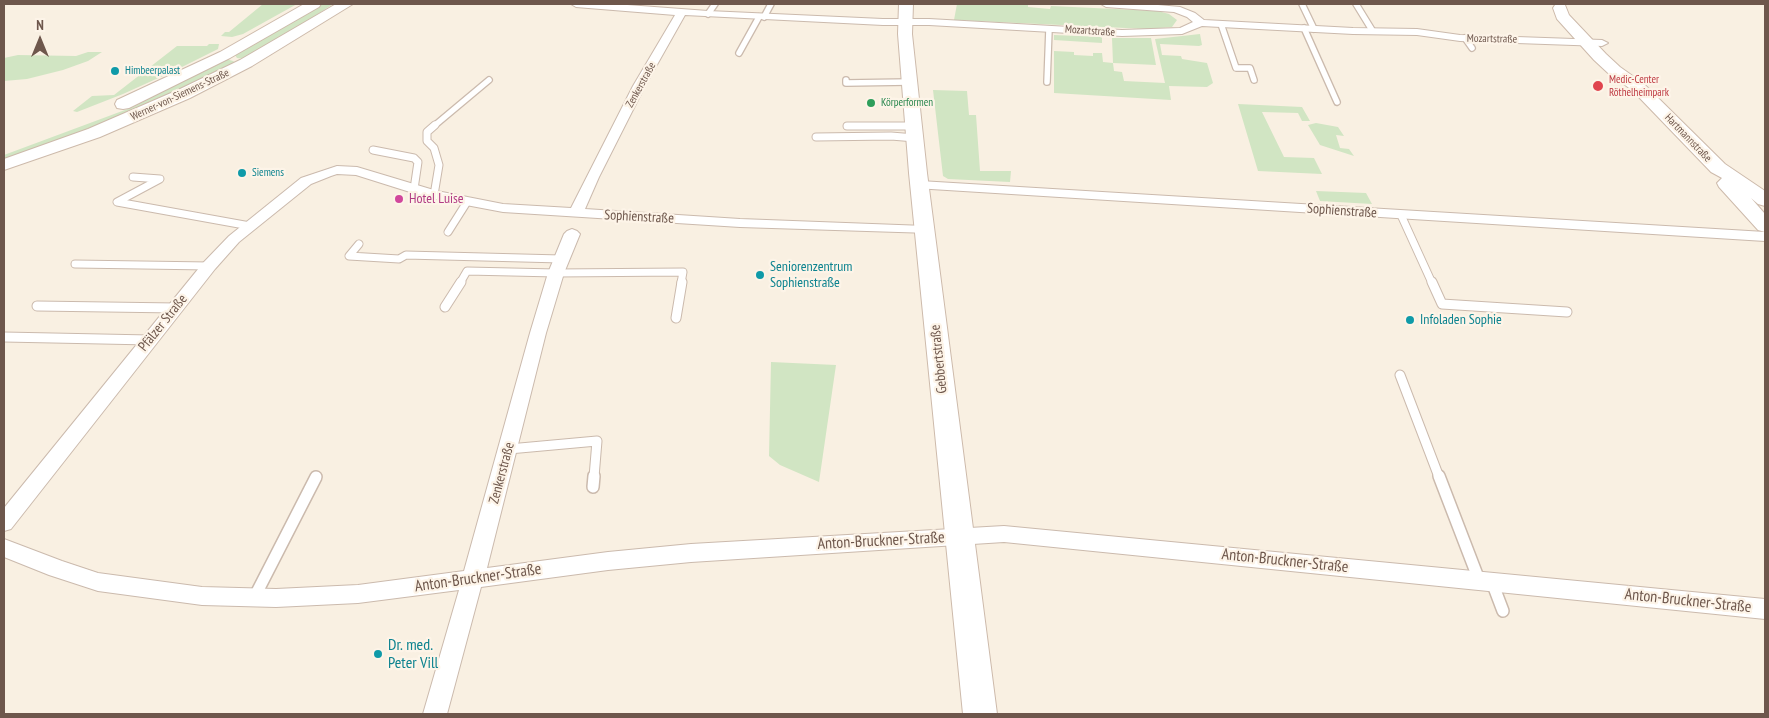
<!DOCTYPE html>
<meta charset="utf-8">
<style>
body{margin:0}
#map{position:relative;width:1769px;height:718px;overflow:hidden;background:#f9f0e2;font-family:"PT Sans Narrow",sans-serif}
canvas{display:block}
.frame{position:absolute;inset:0;border:5px solid #6e574c;pointer-events:none}
.north{position:absolute;left:15px;top:15px;width:50px;height:50px;-webkit-text-stroke:4px #fdf4e8;paint-order:stroke;rotate:0deg;font-size:14px;font-weight:700;line-height:20px;text-align:center;color:#6e574c}
.north::after{content:'';display:block;margin:auto;width:18px;height:22px;background:#6e574c;clip-path:polygon(50% 0,100% 100%,50% 72%,0 100%)}
</style>
<div id="map">
<canvas width="1769" height="718"></canvas>
<div class="frame"></div>
<div class="north">N</div>
</div>
<script>
const g = document.querySelector('canvas').getContext('2d');
g.lineJoin = 'round';
function fill(path, color) { g.fillStyle = color; g.fill(path, 'evenodd'); }
const shape = rows => new Path2D(rows.map(r => 'M' + r).join(''));
function stroke(path, color, width, dash) { g.strokeStyle = color; g.lineWidth = width; g.lineCap = dash ? 'butt' : 'round'; g.setLineDash(dash || []); g.stroke(path); }
function write(font, color, halo, rows, align = 'center') {
  g.font = font + ' "PT Sans Narrow",sans-serif'; g.lineWidth = 4.5; g.setLineDash([]); g.textBaseline = 'middle'; g.strokeStyle = halo; g.fillStyle = color; for (const [text, x, y, turn = 0] of rows) {
    g.save(); g.translate(x, y); g.rotate((+turn || 0) * Math.PI / 180); g.textAlign = isNaN(turn) ? turn : align; if (halo) g.strokeText(text, 0, 0); g.fillText(text, 0, 0); g.restore();
  }
}
const green = shape([
 [263,4,297,4,243,34,232,37,221,36,225,32,229,32],
 [323,4,333,4,285,36,245,59,237,58,235,55],
 [957,4,1028,4,1028,7,1050,9,1051,6,1158,11,1169,14,1177,20,1172,27,1147,29,954,20],
 [1200,34,1202,45,1199,46,1160,44,1162,55,1181,56,1182,59,1207,63,1213,83,1207,87,1169,86,1171,100,1054,93,1054,51,1074,52,1074,55,1093,56,1093,53,1102,53,1103,62,1113,63,1112,38,1151,38,1156,65,1113,63,1114,71,1122,72,1124,81,1165,83,1155,39],
 [1054,35,1102,37,1102,43,1054,40],
 [209,44,219,44,218,49,176,70,123,94,77,112,73,111,92,96,114,95,177,46,207,46],
 [88,52,102,52,88,61,63,70,27,79,4,81,4,58,18,55,76,56],
 [226,59,233,61,236,63,202,81,54,144,4,161,4,155,133,107],
 [933,90,967,91,969,115,976,115,980,171,1011,171,1010,182,948,179,943,176],
 [1238,104,1302,107,1310,121,1302,121,1298,113,1262,112,1284,157,1314,158,1322,174,1258,171],
 [1316,123,1338,127,1344,136,1336,135,1340,148,1349,149,1354,156,1320,145,1308,125],
 [1316,191,1366,193,1372,204,1320,201],
 [771,362,836,365,819,482,780,465,769,456]
]);
const laneFar3 = shape([
 [1302,4,1314,29],
 [1356,4,1372,30],
 [708,14,715,4],
 [764,17,771,4],
 [1221,24,1236,68,1250,68,1254,80],
 [1304,28,1337,102],
 [1465,38,1472,48],
 [739,53,759,17],
 [846,80,846,83,909,82],
 [1047,82,1049,29],
 [434,126,489,80],
 [847,126,914,126]
]);
const laneFar2 = shape([
 [847,126,914,126],
 [816,137,891,136,915,138],
 [373,150,414,158,418,162,414,189],
 [133,177,160,179,117,202,250,226],
 [434,195,439,165,434,148,427,141,427,132,435,125],
 [1401,215,1432,283],
 [448,232,467,202],
 [359,244,349,256,399,259,406,255,561,259],
 [75,264,209,266],
 [460,283,467,271,556,273,683,272,681,283]
]);
const laneFar1 = shape([
 [1432,282,1442,304,1567,312],
 [37,306,176,308],
 [445,307,461,282],
 [676,318,682,282],
 [4,337,150,340],
 [1400,375,1439,477],
 [509,449,597,441,594,477]
]);
const lane = shape([
 [1439,476,1479,580],
 [593,487,594,476],
 [1492,582,1503,611],
 [254,598,316,477]
]);
const street = shape([
 [571,4,614,4,708,11,883,19,929,19,1122,30,1180,28,1193,22,1187,17,1174,12,1106,7,1101,4,1147,4,1180,7,1195,13,1204,20,1353,28,1417,29,1460,35,1602,40,1608,43,1602,46,1460,41,1417,35,1353,34,1202,26,1182,34,1122,36,929,25,883,25,685,15,645,86,599,177,585,209,740,219,925,226,930,227,932,230,930,233,740,227,503,212,429,198,356,175,337,174,331,176,311,184,239,242,215,269,11,529,4,531,4,508,203,263,229,236,301,178,337,166,357,167,437,191,503,204,571,208,633,86,675,15,576,7,571,4],
 [920,181,1765,232,1765,241,915,188,913,185,915,182,920,181],
 [572,229,577,231,580,234,564,273,546,333,487,568,608,552,691,544,1004,526,1765,599,1765,619,1004,542,691,562,608,570,481,587,447,714,423,714,459,590,358,603,276,607,202,605,98,591,49,575,4,557,4,539,62,561,98,573,202,587,276,589,358,585,464,571,530,333,548,273,564,234,567,231,572,229]
]);
const secondary = shape([
 [304,4,321,4,319,7,230,58,129,108,123,109,117,108,115,104,117,100,220,52,304,4],
 [336,4,353,4,252,66,190,98,100,137,4,170,4,159,88,129,178,90,240,60,336,4],
 [899,4,913,4,912,34,927,173,997,714,963,714,909,173,898,34,899,4],
 [1560,4,1565,5,1569,15,1606,54,1620,67,1644,84,1725,164,1765,191,1765,206,1758,204,1751,198,1765,214,1765,232,1758,230,1719,187,1717,183,1722,178,1711,172,1632,90,1608,73,1594,60,1557,19,1553,8,1555,5,1560,4]
]);
const markers = [
 [115,71,5,"#0f9aa8"],
 [1598,86,6,"#e0444e"],
 [871,103,5,"#2e9e5b"],
 [242,173,5,"#0f9aa8"],
 [399,199,5,"#d1479c"],
 [760,275,5,"#0f9aa8"],
 [1410,320,5,"#0f9aa8"],
 [378,654,5,"#0f9aa8"]
];
const farStreetnames = [
 ["Mozartstraße",1090,31,4],
 ["Mozartstraße",1492,39,1],
 ["Zenkerstraße",641,85,-61],
 ["Werner-von-Siemens-Straße",180,95,-25],
 ["Hartmannstraße",1688,138,46]
];
const farCulturenames = [
 ["Himbeerpalast",125,71],
 ["Siemens",252,173]
];
const farHealthnames = [
 ["Medic-Center",1609,80],
 ["Röthelheimpark",1609,93]
];
const farLeisurenames = [
 ["Körperformen",881,103]
];
const hotelNames = [
 ["Hotel Luise",409,199]
];
const streetNames = [
 ["Sophienstraße",1342,211,4],
 ["Sophienstraße",639,217,3],
 ["Pfälzer Straße",163,323,-51],
 ["Gebbertstraße",939,359,-96],
 ["Zenkerstraße",502,473,-75]
];
const cultureNames = [
 ["Seniorenzentrum",770,267],
 ["Sophienstraße",770,283],
 ["Infoladen Sophie",1420,320]
];
const nearStreetnames = [
 ["Anton-Bruckner-Straße",881,541,-3],
 ["Anton-Bruckner-Straße",1285,561,6],
 ["Anton-Bruckner-Straße",478,578,-8],
 ["Anton-Bruckner-Straße",1688,601,6]
];
const nearCulturenames = [
 ["Dr. med.",388,645],
 ["Peter Vill",388,663]
];
fill(green, '#d1e5c3');
stroke(laneFar3, '#cbbaad', 8);
stroke(laneFar2, '#cbbaad', 9);
stroke(laneFar1, '#cbbaad', 11);
stroke(lane, '#cbbaad', 14);
stroke(street, '#cbbaad', 2);
stroke(secondary, '#cdbaab', 2);
stroke(laneFar3, '#fff', 5.5);
stroke(laneFar2, '#fff', 7);
stroke(laneFar1, '#fff', 9);
stroke(lane, '#fff', 11);
fill(street, '#fff');
fill(secondary, '#fff');
for (const [x, y, r, color] of markers) { const dot = new Path2D(); dot.arc(x, y, r, 0, 2 * Math.PI); g.fillStyle = color; g.fill(dot); stroke(dot, '#fdf4e8', 2); }
write('11px', '#6e574c', '#fdf4e8', farStreetnames);
write('11px', '#0d838f', '#fdf4e8', farCulturenames, 'left');
write('11px', '#be3a42', '#fdf4e8', farHealthnames, 'left');
write('11px', '#27864d', '#fdf4e8', farLeisurenames, 'left');
write('14px', '#b23c85', '#fdf4e8', hotelNames, 'left');
write('14px', '#6e574c', '#fdf4e8', streetNames);
write('14px', '#0d838f', '#fdf4e8', cultureNames, 'left');
write('16px', '#6e574c', '#fdf4e8', nearStreetnames);
write('16px', '#0d838f', '#fdf4e8', nearCulturenames, 'left');
</script>
